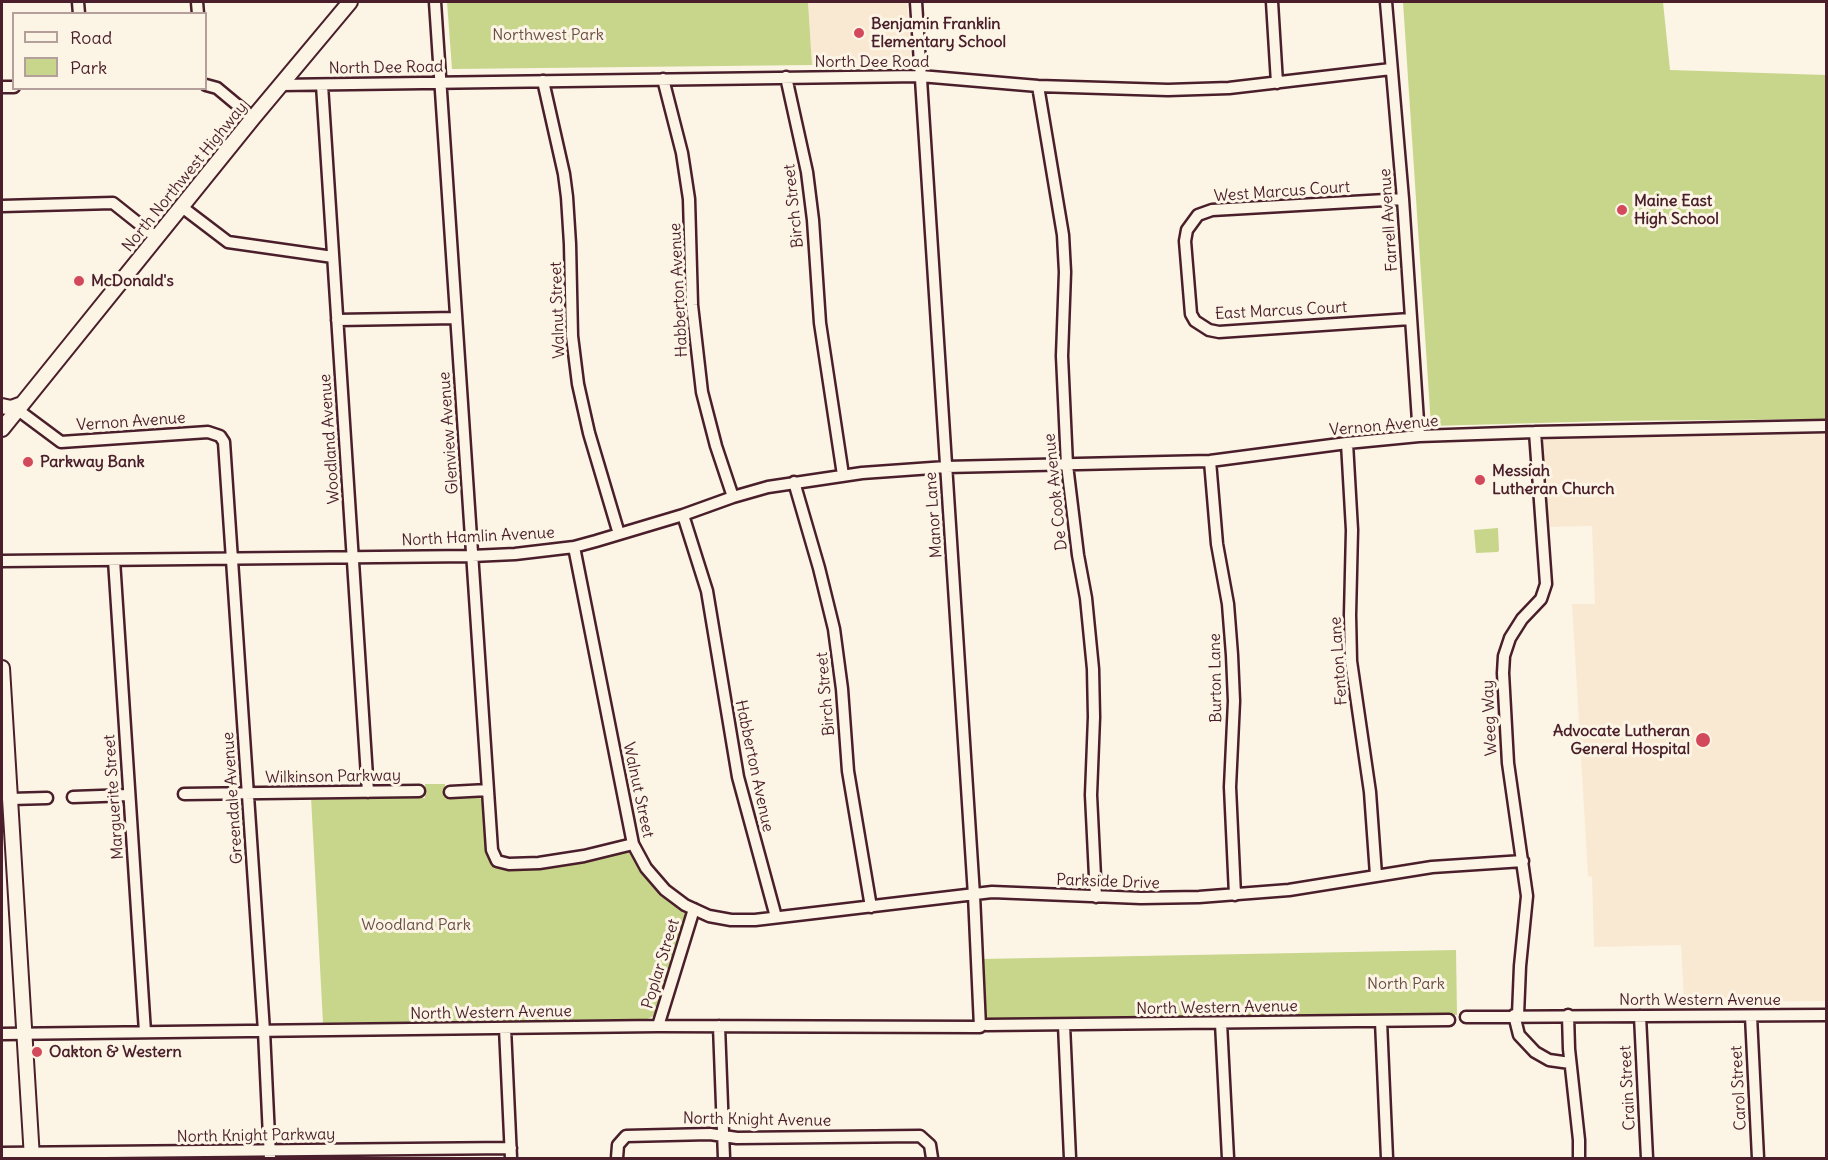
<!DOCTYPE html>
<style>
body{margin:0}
#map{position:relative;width:1828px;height:1160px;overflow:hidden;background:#fcf5e5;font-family:Delius,sans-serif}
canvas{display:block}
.frame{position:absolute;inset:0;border:3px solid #4a1f2b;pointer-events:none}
.legend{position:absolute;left:12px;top:12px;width:195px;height:78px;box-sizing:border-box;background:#fcf5e5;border:2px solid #b59f9b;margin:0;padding:8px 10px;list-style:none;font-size:18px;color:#4a1f2b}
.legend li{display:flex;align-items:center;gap:12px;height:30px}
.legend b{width:30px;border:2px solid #b59f9b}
</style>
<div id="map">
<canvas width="1828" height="1160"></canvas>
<div class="frame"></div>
<ul class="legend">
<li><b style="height:8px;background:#fcf5e5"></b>Road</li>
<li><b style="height:16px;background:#c7d68a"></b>Park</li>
</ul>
</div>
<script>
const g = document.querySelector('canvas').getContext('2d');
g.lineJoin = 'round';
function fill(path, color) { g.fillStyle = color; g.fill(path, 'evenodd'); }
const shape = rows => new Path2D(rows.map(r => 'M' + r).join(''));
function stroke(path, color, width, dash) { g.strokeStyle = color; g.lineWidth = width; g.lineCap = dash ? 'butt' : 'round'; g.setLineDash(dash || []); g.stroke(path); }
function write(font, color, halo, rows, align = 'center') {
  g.font = font + ' Delius,sans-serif'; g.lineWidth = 6; g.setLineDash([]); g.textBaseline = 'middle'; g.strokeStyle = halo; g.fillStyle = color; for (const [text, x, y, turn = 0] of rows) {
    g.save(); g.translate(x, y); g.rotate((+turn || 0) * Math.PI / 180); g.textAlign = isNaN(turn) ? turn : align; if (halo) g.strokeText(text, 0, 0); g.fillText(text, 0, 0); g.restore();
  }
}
const built = shape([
 [808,2,907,2,911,64,812,65],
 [1826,431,1826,1001,1684,1002,1681,945,1594,947,1592,877,1588,876,1572,604,1595,604,1592,526,1548,527,1542,435]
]);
const green = shape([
 [447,2,808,2,812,65,452,69],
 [1403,2,1663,2,1670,70,1826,75,1826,419,1609,421,1431,426],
 [1498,528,1499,550,1498,552,1476,553,1474,530],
 [425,784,445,784,446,797,476,796,483,800,487,852,491,862,499,869,535,867,630,851,652,884,685,912,685,919,654,1016,645,1020,323,1023,311,797,425,798],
 [1456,950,1457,1015,984,1023,981,959]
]);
const minor = shape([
 [78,2,79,14],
 [197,2,198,14],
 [435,2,492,850,497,861,509,864,539,863,584,856,633,844],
 [1272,2,1277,83],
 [1386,2,1403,199,1419,436],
 [786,77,807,172,813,220,820,323,843,475],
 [663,79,682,153,689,199,692,305,702,392,716,446,733,497],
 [543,81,564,174,567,197,570,244,572,336,578,384,589,433,619,534],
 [206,85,217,88,253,118],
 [280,85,920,76,1038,86,1168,90,1229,88,1391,69],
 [322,85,368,792],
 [1038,86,1063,235,1065,272,1062,356,1067,465,1078,555,1086,598,1093,669,1094,717,1091,795,1096,897],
 [2,87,14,87],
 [1403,199,1212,210,1198,215,1187,230,1185,241,1191,314,1195,321,1209,330,1219,332,1410,319],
 [2,206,113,203,157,238],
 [182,207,228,242,333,257],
 [337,320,456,318],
 [18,410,61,442,208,432,220,436,224,442,264,1031,270,1158],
 [1347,443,1352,530,1350,615,1351,661,1370,792,1376,875],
 [1210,461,1217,544,1228,604,1232,655,1234,701,1230,787,1235,895],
 [794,482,819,568,834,629,842,689,848,771,871,907],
 [683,515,707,591,738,777,776,917],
 [574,547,633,844,646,868,665,890,685,905,709,916,731,920,755,920,992,892,1141,898,1199,897,1289,890,1432,867,1523,861],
 [114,560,145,1032],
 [2,561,472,556,515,554,574,547,596,541,683,515,733,497,768,487,862,473,946,467,1210,461,1347,443,1419,436,1535,432,1826,426],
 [450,792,488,790],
 [184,794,419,791],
 [73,797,129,795],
 [10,799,47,798],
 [1514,1015,1519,1035,1535,1052,1549,1060,1570,1063],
 [1518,1015,1520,966,1527,896,1508,763,1503,673,1504,656,1510,638,1522,619,1541,599,1546,584,1535,432],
 [1568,1015,1569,1049,1579,1140,1579,1158],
 [1640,1016,1647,1158],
 [1751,1016,1758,1158],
 [1466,1017,1826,1015],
 [1381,1021,1387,1158],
 [1221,1023,1228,1158],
 [986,1025,1449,1020],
 [1064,1025,1070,1158],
 [658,1026,694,909],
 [719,1026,724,1158],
 [505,1028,511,1158],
 [2,1034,658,1026,980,1027,974,895,916,2],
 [2,1153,511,1148],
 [617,1158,618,1145,626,1136,710,1134,737,1138,920,1136,930,1145,932,1158]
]);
const major = shape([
 [2,406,11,408,22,404],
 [2,429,253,118,350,2],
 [2,668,32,1158]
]);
const markers = [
 [859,33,6,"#d1495b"],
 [1622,210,6,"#d1495b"],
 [79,281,6,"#d1495b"],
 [28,462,6,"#d1495b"],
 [1480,480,6,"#d1495b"],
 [1703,740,8,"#d1495b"],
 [37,1052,6,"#d1495b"]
];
const poiNames = [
 ["Benjamin Franklin",871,24],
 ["Elementary School",871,42],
 ["Maine East",1634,201],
 ["High School",1634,219],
 ["McDonald's",91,281],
 ["Parkway Bank",40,462],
 ["Messiah",1492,471],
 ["Lutheran Church",1492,489],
 ["Advocate Lutheran",1690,731,"right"],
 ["General Hospital",1690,749,"right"],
 ["Oakton & Western",49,1052]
];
const parkNames = [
 ["Northwest Park",548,35],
 ["Woodland Park",416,925],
 ["North Park",1406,984]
];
const streetNames = [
 ["North Dee Road",872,62],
 ["North Dee Road",386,68,-1],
 ["North Northwest Highway",185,177,-51],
 ["West Marcus Court",1282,192,-4],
 ["Birch Street",794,206,-96],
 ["Farrell Avenue",1389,220,-94],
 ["Habberton Avenue",679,290,-93],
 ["Walnut Street",558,310,-92],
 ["East Marcus Court",1281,311,-3],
 ["Vernon Avenue",131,422,-4],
 ["Vernon Avenue",1384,426,-5],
 ["Glenview Avenue",449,433,-94],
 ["Woodland Avenue",330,439,-94],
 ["De Cook Avenue",1056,492,-96],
 ["Manor Lane",934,515,-94],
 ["North Hamlin Avenue",478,537,-3],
 ["Fenton Lane",1339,661,-94],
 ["Burton Lane",1216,678,-91],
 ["Birch Street",826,694,-95],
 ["Weeg Way",1490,718,-93],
 ["Habberton Avenue",754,766,78],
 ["Wilkinson Parkway",333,777,-1],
 ["Walnut Street",638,790,78],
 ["Marguerite Street",114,797,-94],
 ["Greendale Avenue",233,798,-94],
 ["Parkside Drive",1108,882,2],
 ["Poplar Street",661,964,-73],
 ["North Western Avenue",1700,1000],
 ["North Western Avenue",1217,1008,-1],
 ["North Western Avenue",491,1013,-1],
 ["Crain Street",1628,1088,-93],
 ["Carol Street",1739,1088,-93],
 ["North Knight Avenue",757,1120,1],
 ["North Knight Parkway",256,1136,-1]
];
fill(built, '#fae9d2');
fill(green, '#c7d68a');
stroke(minor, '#4a1f2b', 15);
stroke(major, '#4a1f2b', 18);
stroke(minor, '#fcf5e5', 10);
stroke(major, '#fcf5e5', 14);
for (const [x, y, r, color] of markers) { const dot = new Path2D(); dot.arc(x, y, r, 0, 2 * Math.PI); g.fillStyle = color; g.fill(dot); stroke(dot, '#fcf5e5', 2); }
write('bold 16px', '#4a1f2b', '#fcf5e5', poiNames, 'left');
write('16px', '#694d43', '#fcf5e5', parkNames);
write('16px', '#4a1f2b', '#fcf5e5', streetNames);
</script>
